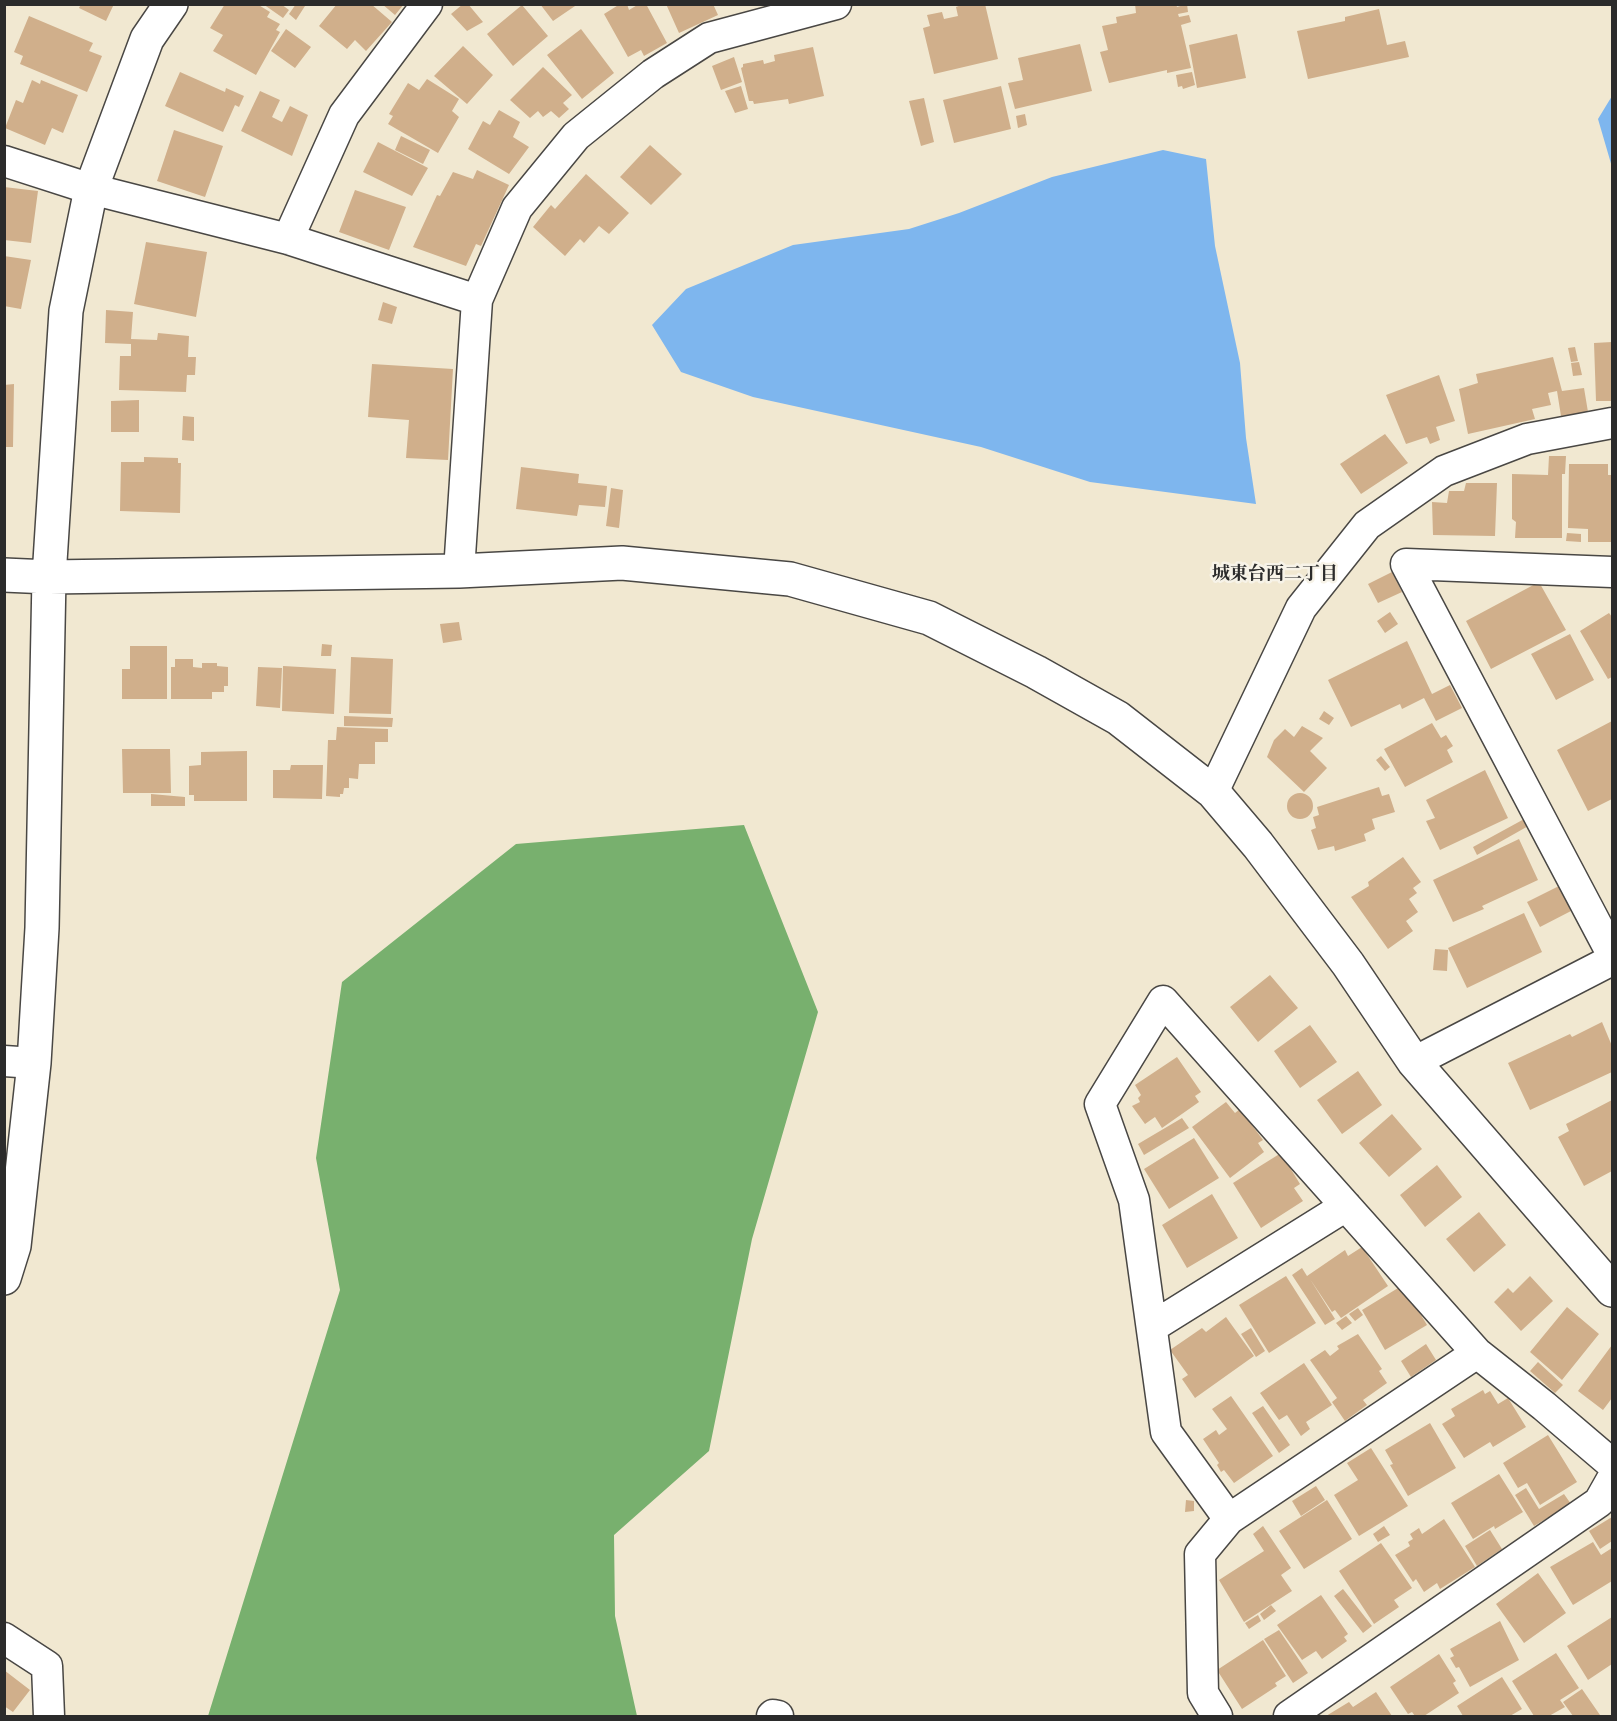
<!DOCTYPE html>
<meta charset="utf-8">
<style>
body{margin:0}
#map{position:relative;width:1617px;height:1721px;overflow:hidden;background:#f1e8d1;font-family:"Libre Caslon Text",serif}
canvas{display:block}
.frame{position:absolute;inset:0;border:6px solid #2b2b2b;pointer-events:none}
</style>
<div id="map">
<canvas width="1617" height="1721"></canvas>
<div class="frame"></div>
</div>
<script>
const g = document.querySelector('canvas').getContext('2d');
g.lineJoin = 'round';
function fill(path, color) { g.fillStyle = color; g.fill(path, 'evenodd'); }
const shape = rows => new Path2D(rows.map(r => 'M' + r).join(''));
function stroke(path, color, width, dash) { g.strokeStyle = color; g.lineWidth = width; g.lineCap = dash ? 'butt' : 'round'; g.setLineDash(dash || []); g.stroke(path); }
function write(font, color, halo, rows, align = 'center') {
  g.font = font + ' "Libre Caslon Text","Noto Serif JP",serif'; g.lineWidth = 5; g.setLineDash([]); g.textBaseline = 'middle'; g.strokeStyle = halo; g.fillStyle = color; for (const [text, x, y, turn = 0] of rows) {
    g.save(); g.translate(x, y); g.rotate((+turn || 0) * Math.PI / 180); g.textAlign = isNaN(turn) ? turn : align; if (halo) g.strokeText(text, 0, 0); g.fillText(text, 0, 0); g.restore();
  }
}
const forest = shape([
 [744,825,818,1012,752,1239,709,1451,614,1535,615,1616,637,1716,208,1716,340,1290,316,1158,342,982,516,844]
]);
const water = shape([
 [1612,96,1612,167,1598,119],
 [1163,150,1206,159,1215,246,1240,363,1246,438,1256,504,1090,482,981,447,753,397,681,372,652,325,686,289,793,245,909,229,959,213,1052,177]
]);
const building = shape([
 [81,4,114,4,106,21,79,8],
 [225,4,257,4,270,12,267,17,280,24,276,30,280,32,256,75,213,51,223,35,210,28],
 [263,4,281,4,289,10,283,18],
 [296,4,305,6,296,20,289,14],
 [337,4,371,4,392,22,366,51,355,40,347,49,319,26],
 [382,4,404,4,395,15],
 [463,4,468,4,483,22,467,31,451,14],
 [540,4,578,4,553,21],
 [620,4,627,4,629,10,639,4,646,4,667,43,644,56,641,50,628,57,604,14],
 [666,4,713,4,718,15,679,33],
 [964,4,985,4,998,59,934,74,923,28,930,26,927,15,942,12,944,19,958,16,956,7],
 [1135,4,1176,4,1177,7,1187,4,1188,12,1178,14,1179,17,1189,15,1191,22,1181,25,1191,68,1167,73,1167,70,1109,83,1100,52,1108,50,1102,26,1117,23,1116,17,1136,13],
 [522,5,548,36,513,66,487,34],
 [1379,9,1387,45,1405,41,1409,57,1308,79,1297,31,1345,21,1345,17],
 [29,16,93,43,89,51,102,56,87,92,20,64,23,56,14,52],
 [286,29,311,47,295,68,271,51],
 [581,29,614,73,582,99,547,55],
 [1237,34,1246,78,1197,88,1189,45],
 [1080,44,1092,91,1015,109,1008,83,1023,80,1018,58],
 [463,46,493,75,467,104,434,76],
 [813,47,824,96,789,104,788,99,754,104,753,101,749,101,741,68,743,67,743,64,763,60,764,64,775,61,774,55],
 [734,57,742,82,721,90,712,66],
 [543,67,572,95,563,103,569,109,559,118,551,111,543,117,538,111,530,118,510,100],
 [180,72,225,92,226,88,244,96,239,107,235,105,223,132,165,106],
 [1192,72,1195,85,1183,89,1182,86,1178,87,1176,75],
 [427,79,459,99,452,111,459,117,438,153,388,124,393,116,389,114,408,83,419,90],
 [32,80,40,84,41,80,78,95,63,133,52,128,45,145,5,128,16,100,23,103],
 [741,86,748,109,735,113,725,91],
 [1001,86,1011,129,954,143,943,100],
 [260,91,280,100,272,117,282,122,290,106,308,115,292,156,241,131],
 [924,98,934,142,921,146,909,101],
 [499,110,520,122,513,137,529,147,509,174,468,149,483,121,490,125],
 [1025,114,1027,125,1018,128,1016,116],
 [174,130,223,146,205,197,157,181],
 [401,136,430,150,423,164,395,150],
 [378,142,428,168,412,196,363,172],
 [650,145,682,174,651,205,620,177],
 [477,170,509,185,481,246,476,244,466,266,413,247,437,195,440,196,453,172,473,179],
 [586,174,629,213,609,234,599,226,584,243,580,239,565,256,533,227,551,205,555,209],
 [4,187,38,191,31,243,4,240],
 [355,190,406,207,389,250,339,232],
 [146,242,207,252,196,317,134,304],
 [4,256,31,260,21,309,4,306],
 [383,302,397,307,392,324,378,320],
 [106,310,133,312,131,339,157,340,158,333,189,336,188,357,196,357,195,375,187,375,186,392,119,390,120,356,131,356,131,344,105,343],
 [1612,342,1612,401,1596,401,1594,343],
 [1575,347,1578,361,1571,362,1568,348],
 [1553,357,1562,391,1584,388,1588,412,1561,416,1557,391,1548,393,1551,405,1532,409,1535,419,1468,434,1459,389,1478,383,1476,374],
 [1579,362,1582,375,1573,376,1571,363],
 [372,364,453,369,448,460,406,458,409,420,368,417],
 [1439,375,1455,421,1436,427,1440,440,1430,444,1427,437,1406,444,1386,395],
 [14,384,13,447,4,447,4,385],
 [139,400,139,432,111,432,111,401],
 [183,416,194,417,194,441,182,440],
 [1385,434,1408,463,1361,494,1340,464],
 [1549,456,1566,456,1565,474,1562,474,1562,538,1515,538,1516,522,1512,519,1512,474,1548,475],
 [144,457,178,458,178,463,181,463,180,513,120,511,121,462,144,462],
 [1569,464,1608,464,1608,475,1612,475,1612,542,1588,542,1588,529,1568,528],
 [521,467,579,474,578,483,607,486,605,507,579,505,577,516,516,509],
 [1466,483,1497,483,1495,536,1433,535,1432,502,1447,503,1449,491,1464,491],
 [611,488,623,490,619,528,606,526],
 [1567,533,1581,534,1581,542,1566,541],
 [1392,572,1402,592,1378,603,1368,584],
 [1539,582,1566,630,1491,669,1466,621],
 [1390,612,1398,624,1385,633,1377,621],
 [1609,613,1612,617,1612,677,1608,679,1580,631],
 [459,622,462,640,443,643,440,624],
 [1570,634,1594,680,1556,700,1531,654],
 [1407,641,1432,694,1450,685,1462,708,1436,721,1424,698,1402,709,1400,704,1351,727,1328,680],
 [322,644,332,645,331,656,321,656],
 [130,646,167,646,167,699,122,699,122,669,130,669],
 [351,657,393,659,391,714,349,713],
 [175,659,193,659,193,667,202,668,202,663,217,663,217,666,228,667,228,686,224,686,224,692,212,692,212,699,171,699,171,667,175,667],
 [283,666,336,669,334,714,282,711],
 [258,667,282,668,280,708,256,706],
 [1324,711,1334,718,1329,725,1319,719],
 [344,716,393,718,392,727,344,726],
 [1612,721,1612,799,1588,811,1557,750],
 [1432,723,1441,738,1446,735,1453,746,1447,750,1453,762,1405,787,1384,749],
 [1302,726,1323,738,1310,751,1327,768,1304,792,1267,757,1274,740,1285,729,1294,737],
 [337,727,388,729,388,742,375,742,375,764,359,764,358,779,349,778,349,788,344,788,343,794,340,794,340,797,326,796,328,740,336,740],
 [122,749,170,749,171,793,123,793],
 [247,751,247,801,194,801,194,795,189,795,189,766,201,765,201,752],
 [1381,756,1390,767,1385,771,1376,760],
 [291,765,323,765,322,799,273,798,273,770,290,770],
 [1485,770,1508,818,1440,850,1426,821,1435,818,1426,800],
 [1379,787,1382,796,1389,794,1395,812,1372,819,1375,829,1364,834,1366,841,1335,851,1334,846,1318,850,1311,830,1316,828,1313,817,1319,815,1317,807],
 '1287 806a13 13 0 1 1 26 0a13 13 0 1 1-26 0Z',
 [151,794,185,797,185,806,151,806],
 [1526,818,1530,825,1477,855,1473,847],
 [1519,839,1538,880,1482,906,1484,909,1453,922,1433,880],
 [1403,857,1421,882,1413,888,1417,893,1409,899,1418,912,1406,921,1413,931,1388,949,1351,897,1369,886,1368,882],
 [1559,886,1571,911,1540,927,1527,902],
 [1524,913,1542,952,1467,988,1448,948],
 [1435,949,1448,950,1447,971,1433,970],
 [1270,975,1298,1008,1258,1042,1230,1007],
 [1602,1022,1612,1046,1612,1072,1530,1110,1508,1063,1570,1034,1572,1037],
 [1310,1025,1337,1062,1300,1088,1274,1051],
 [1177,1057,1201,1092,1195,1096,1199,1102,1162,1128,1155,1117,1145,1124,1132,1106,1140,1102,1138,1098,1141,1095,1135,1085],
 [1358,1071,1382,1105,1342,1134,1317,1100],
 [1612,1100,1612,1171,1584,1186,1558,1137,1569,1131,1566,1124],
 [1226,1102,1235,1113,1240,1109,1263,1140,1258,1143,1264,1152,1230,1178,1192,1127],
 [1392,1114,1422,1149,1389,1177,1359,1143],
 [1182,1118,1189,1128,1144,1155,1138,1144],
 [1194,1138,1219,1178,1169,1209,1144,1169],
 [1281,1153,1300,1184,1294,1188,1303,1201,1261,1228,1233,1183],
 [1437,1165,1462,1197,1425,1227,1400,1195],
 [1212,1194,1238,1238,1187,1268,1162,1225],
 [1479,1212,1506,1245,1474,1272,1446,1239],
 [1362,1247,1388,1286,1341,1318,1335,1310,1332,1312,1310,1279,1335,1319,1325,1325,1292,1275,1302,1268,1307,1276,1345,1250,1348,1256],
 [1286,1276,1316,1323,1269,1353,1239,1305],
 [1530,1276,1553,1301,1521,1331,1494,1302,1508,1288,1513,1293],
 [1403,1285,1427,1325,1385,1350,1362,1310],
 [1567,1307,1599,1334,1562,1380,1530,1352],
 [1358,1308,1363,1315,1355,1321,1349,1314],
 [1346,1316,1352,1323,1342,1330,1336,1323],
 [1226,1317,1254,1356,1195,1398,1182,1379,1188,1375,1170,1350,1202,1328,1206,1332],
 [1251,1328,1265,1351,1256,1357,1241,1334],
 [1358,1334,1382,1369,1379,1371,1387,1383,1363,1400,1367,1405,1345,1421,1332,1402,1337,1398,1310,1360,1325,1350,1330,1356,1339,1349,1337,1346],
 [1426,1344,1436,1360,1411,1377,1401,1361],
 [1612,1345,1612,1398,1603,1410,1578,1391],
 [1538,1362,1563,1385,1555,1393,1530,1371],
 [1304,1363,1332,1405,1306,1422,1310,1429,1301,1436,1287,1415,1279,1420,1260,1393],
 [1483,1390,1485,1394,1490,1391,1498,1404,1508,1398,1526,1427,1493,1447,1490,1442,1464,1458,1442,1424,1455,1416,1451,1409],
 [1231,1396,1273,1456,1234,1483,1224,1470,1221,1472,1217,1465,1219,1463,1203,1439,1216,1430,1219,1435,1227,1429,1212,1409],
 [1263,1406,1290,1445,1279,1453,1252,1413],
 [1430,1423,1456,1468,1408,1496,1390,1465,1393,1464,1385,1450],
 [1548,1435,1577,1482,1540,1505,1527,1483,1518,1488,1503,1463],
 [1371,1448,1408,1506,1359,1536,1334,1495,1358,1480,1347,1463],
 [1499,1474,1523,1512,1495,1529,1494,1526,1473,1539,1451,1503],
 [1316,1486,1325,1500,1301,1516,1292,1501],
 [1526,1488,1539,1509,1564,1494,1571,1504,1534,1526,1515,1495],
 [1186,1500,1194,1501,1194,1511,1185,1512],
 [1327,1500,1352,1539,1304,1569,1279,1531],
 [1612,1517,1612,1541,1600,1549,1589,1531],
 [1444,1519,1475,1567,1440,1589,1437,1583,1424,1592,1416,1579,1413,1582,1395,1555,1410,1546,1408,1542,1413,1539,1410,1534,1419,1528,1422,1534],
 [1263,1526,1291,1568,1281,1575,1292,1591,1244,1622,1219,1580,1264,1551,1253,1534],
 [1384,1526,1390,1535,1378,1542,1373,1534],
 [1490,1530,1502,1549,1477,1566,1465,1546],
 [1593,1542,1601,1555,1612,1548,1612,1581,1573,1605,1550,1567],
 [1381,1543,1412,1588,1394,1600,1399,1607,1374,1624,1339,1571],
 [1538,1573,1566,1613,1524,1643,1496,1604],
 [1343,1589,1372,1626,1363,1633,1334,1596],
 [1321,1595,1348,1634,1344,1637,1347,1641,1322,1659,1316,1651,1302,1660,1277,1625],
 [1271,1605,1276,1611,1264,1620,1260,1614],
 [1258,1615,1261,1621,1249,1629,1245,1623],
 [1612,1617,1612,1664,1588,1680,1567,1646],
 [1500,1621,1519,1660,1470,1687,1459,1667,1456,1668,1450,1658,1454,1656,1450,1649],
 [1279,1630,1308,1673,1293,1683,1264,1639],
 [1263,1640,1286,1676,1275,1683,1277,1686,1242,1709,1217,1670],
 [1556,1653,1579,1688,1560,1700,1565,1707,1549,1716,1534,1716,1512,1681],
 [1439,1654,1456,1681,1453,1683,1459,1693,1424,1716,1415,1716,1412,1712,1408,1714,1390,1687],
 [4,1670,30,1690,13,1712,4,1706],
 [1502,1677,1522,1709,1510,1716,1463,1716,1457,1706],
 [1582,1689,1600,1715,1598,1716,1573,1716,1563,1702],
 [1376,1692,1392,1716,1326,1716,1349,1702,1353,1707]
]);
const minor = shape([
 [4,161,91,189,288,239,477,300],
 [288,239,344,115,427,4],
 [459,571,477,300,517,208,576,136,653,74,709,38,836,4],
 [1612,572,1406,564,1612,954],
 [1213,792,1301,608,1367,525,1444,471,1527,439,1612,423],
 [4,1061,34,1063],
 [1414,1062,1612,960],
 [1152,1327,1346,1206],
 [1229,1519,1477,1353],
 [4,1638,47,1666,49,1716],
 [772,1716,773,1715,778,1716],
 [1217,1716,1203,1693,1200,1554,1229,1519,1166,1432,1134,1200,1100,1104,1163,1001,1477,1353,1544,1406,1612,1464],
 [1289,1716,1599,1502,1612,1479]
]);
const tertiary = shape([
 [4,575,49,577,459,571,622,563,790,579,929,618,1036,672,1118,718,1213,792,1258,845,1348,964,1414,1062,1612,1290],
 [4,1278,14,1246,34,1063,42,928,49,577,66,311,91,189,147,39,171,4]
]);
const neighbourhoodNames = [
 ["城東台西二丁目",1275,574]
];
fill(forest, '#78b06e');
fill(water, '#7eb6ee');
fill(building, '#d0af8b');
stroke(minor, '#494744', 33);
stroke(tertiary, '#494744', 36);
stroke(minor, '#fff', 30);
stroke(tertiary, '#fff', 33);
write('bold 18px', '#2b2b2b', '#f7f3e8', neighbourhoodNames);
</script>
